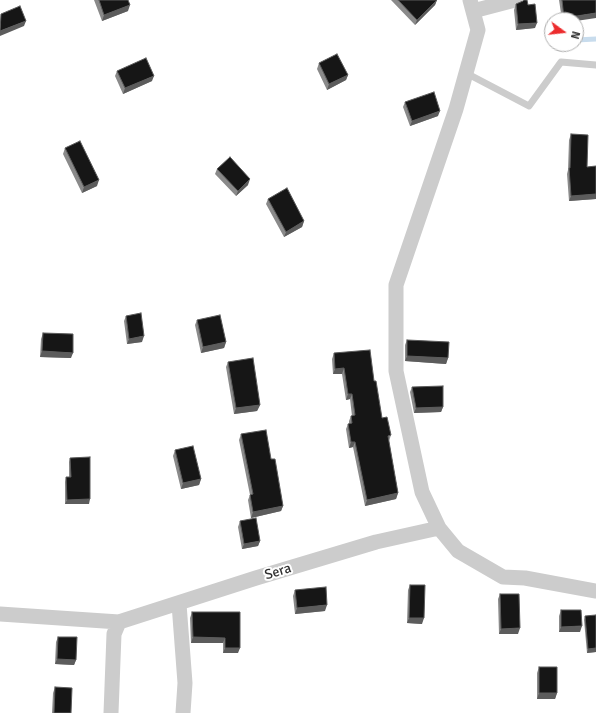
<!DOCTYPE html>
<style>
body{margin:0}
#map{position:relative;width:596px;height:713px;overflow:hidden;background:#fff;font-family:Signika,sans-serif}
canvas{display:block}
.north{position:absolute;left:544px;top:12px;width:40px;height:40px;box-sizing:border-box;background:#fff;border:1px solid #acacac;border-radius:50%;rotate:105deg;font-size:11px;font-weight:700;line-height:16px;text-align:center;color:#2f2f2f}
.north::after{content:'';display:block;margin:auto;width:14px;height:18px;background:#ec2b2d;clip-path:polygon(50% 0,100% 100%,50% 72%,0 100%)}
</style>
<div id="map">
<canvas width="596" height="713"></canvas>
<div class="north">N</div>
</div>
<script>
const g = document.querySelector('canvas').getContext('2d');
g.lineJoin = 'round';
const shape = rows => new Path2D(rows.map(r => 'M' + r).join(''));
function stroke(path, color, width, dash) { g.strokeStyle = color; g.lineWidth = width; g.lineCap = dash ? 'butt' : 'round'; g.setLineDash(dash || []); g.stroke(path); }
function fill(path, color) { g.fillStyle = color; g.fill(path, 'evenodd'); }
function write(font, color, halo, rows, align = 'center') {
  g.font = font + ' Signika,sans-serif'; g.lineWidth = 4; g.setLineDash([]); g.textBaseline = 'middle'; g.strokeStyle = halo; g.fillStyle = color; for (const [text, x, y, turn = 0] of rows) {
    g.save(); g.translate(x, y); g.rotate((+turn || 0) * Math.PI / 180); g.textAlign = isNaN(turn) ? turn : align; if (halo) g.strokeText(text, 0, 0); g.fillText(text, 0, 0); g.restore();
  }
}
const stream = shape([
 [576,40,596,39]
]);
const lane = shape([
 [466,73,529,106,561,62,596,65]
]);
const street = shape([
 [470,0,478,30,456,109,396,285,396,371,422,492,439,528,458,551,503,577,525,578,596,591],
 [473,11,515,0],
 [179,604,185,683,183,713],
 [0,614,119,622,256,578,376,542,439,528],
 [111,713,114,634,119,622]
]);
const wall = shape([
 [94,0,128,0,128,11,102,21],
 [391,0,437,0,435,5,415,25],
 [559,0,596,0,576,20,562,20],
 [516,4,535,28,516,30,514,10],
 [319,63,348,75,346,80,327,90,317,69],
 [117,71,152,81,123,94,115,76],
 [405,102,438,116,410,126,403,107],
 [571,134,587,167,596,166,596,199,569,201,567,174,568,170,569,140],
 [65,148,97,186,82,193,63,154],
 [217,169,248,185,236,196,215,174],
 [268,199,304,221,302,227,284,237,266,204],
 [126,316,142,342,127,344,124,321],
 [197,320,226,342,224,348,201,353,195,325],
 [43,333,71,358,40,357,41,339],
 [407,340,448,358,446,364,405,361,405,345],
 [334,353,374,381,382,418,391,435,389,441,398,493,396,499,365,506,353,447,349,448,346,429,348,424,349,424,349,421,351,416,352,416,350,399,346,400,342,374,333,374,332,359],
 [228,362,260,405,257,411,234,414,226,367],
 [412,387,443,407,441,412,414,413,410,392],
 [241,434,271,459,283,506,281,511,251,518,248,500,250,495,239,440],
 [175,450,201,479,199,485,181,489,173,456],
 [70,458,89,504,65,504,65,482,66,477,69,477,69,462],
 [240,521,260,541,258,546,242,549,238,527],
 [410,585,422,624,407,623,408,590],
 [295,590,325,611,295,614,293,596],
 [500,594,518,634,499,634,498,599],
 [561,610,580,632,559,632,559,616],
 [192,612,240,612,238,653,223,653,223,643,191,643,190,618],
 [585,616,596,652,587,653,584,620],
 [58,637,76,660,74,665,55,664,56,642],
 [539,667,557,693,555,699,537,699,537,673],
 [55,687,71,713,52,713,53,693]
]);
const shadedWall = shape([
 [437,0,435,5,415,25,417,20],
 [130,5,128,11,102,21,104,15],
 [596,13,596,18,576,21,576,20,564,20,564,18],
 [26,21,24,26,0,36,0,31],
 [537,23,535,28,516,30,518,24],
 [348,75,346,80,327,90,329,84],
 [154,76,152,81,123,94,125,88],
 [440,111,438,116,410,126,412,121],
 [250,179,248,185,236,196,238,191],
 [99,180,97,186,82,193,84,187],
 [596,194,596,199,569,201,571,196],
 [304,221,302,227,284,237,286,232],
 [144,336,142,342,127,344,129,339],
 [226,342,224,348,201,353,203,347],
 [42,351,73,353,71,358,40,357],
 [407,356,448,358,446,364,405,361],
 [344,368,342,374,333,374,335,369],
 [348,394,352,394,350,399,346,400],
 [260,405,257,411,234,414,236,408],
 [443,407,441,412,414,413,416,408],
 [351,442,355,442,353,447,349,448],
 [201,479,199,485,181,489,183,483],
 [398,493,396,499,365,506,367,500],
 [90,499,89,504,65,504,67,500],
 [283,506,281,511,251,518,253,512],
 [260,541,258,546,242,549,244,544],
 [327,605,325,611,295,614,297,608],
 [409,618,424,618,422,624,407,623],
 [582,626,580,632,559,632,561,627],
 [520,628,518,634,499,634,501,629],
 [193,637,225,638,223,643,191,643],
 [225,648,240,648,238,653,223,653],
 [596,648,596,652,587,653,588,649],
 [57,659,76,660,74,665,55,664],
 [539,693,557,693,555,699,537,699]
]);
const building = shape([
 [99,0,128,0,130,5,104,15,99,0],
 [398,0,437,0,417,20,398,0],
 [524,0,527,0,528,5,535,4,537,23,518,24,516,4,523,1,524,0],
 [562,0,596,0,596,13,564,18,562,0],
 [20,6,26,21,0,31,1,14,20,6],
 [337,54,348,75,329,84,319,63,337,54],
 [146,58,154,76,125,88,117,71,146,58],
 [434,92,440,111,412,121,405,102,434,92],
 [571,134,588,135,587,167,596,166,596,194,571,196,569,168,570,168,571,134],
 [80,141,99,180,84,187,65,148,80,141],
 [230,157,250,179,238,191,217,169,230,157],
 [287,188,304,221,286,232,268,199,287,188],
 [141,313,144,336,129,339,126,316,141,313],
 [220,315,226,342,203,347,197,320,220,315],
 [43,333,73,334,73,353,42,351,43,333],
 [407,340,449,342,448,358,407,356,407,340],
 [370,350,374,381,376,381,382,418,387,417,391,435,388,436,398,493,367,500,355,442,351,442,348,424,352,423,351,416,355,415,352,394,348,394,344,368,335,369,334,353,370,350],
 [253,358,260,405,236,408,228,362,253,358],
 [443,386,443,407,416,408,412,387,443,386],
 [266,430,271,459,275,459,283,506,253,512,250,495,253,494,241,434,266,430],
 [193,446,201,479,183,483,175,450,193,446],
 [90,457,90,499,67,500,66,477,71,477,70,458,90,457],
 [256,518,260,541,244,544,240,521,256,518],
 [410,585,425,585,424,618,409,618,410,585],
 [326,587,327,605,297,608,295,590,326,587],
 [500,594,519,594,520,628,501,629,500,594],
 [561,610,581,610,582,626,561,627,561,610],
 [192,612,240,612,240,648,225,648,225,638,193,637,192,612],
 [596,615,596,648,588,649,585,616,596,615],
 [58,637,77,637,76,660,57,659,58,637],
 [539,667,557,667,557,693,539,693,539,667],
 [55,687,72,688,71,713,54,713,55,687]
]);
const streetNames = [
 ["Sera",278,572,-17]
];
stroke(stream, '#c8dced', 5);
stroke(lane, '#ccc', 7);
stroke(street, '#ccc', 15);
fill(wall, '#8a8a8a');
fill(shadedWall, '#5c5c5c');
fill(building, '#161616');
stroke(building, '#5c5c5c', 1);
write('14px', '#2f2f2f', '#fff', streetNames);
</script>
